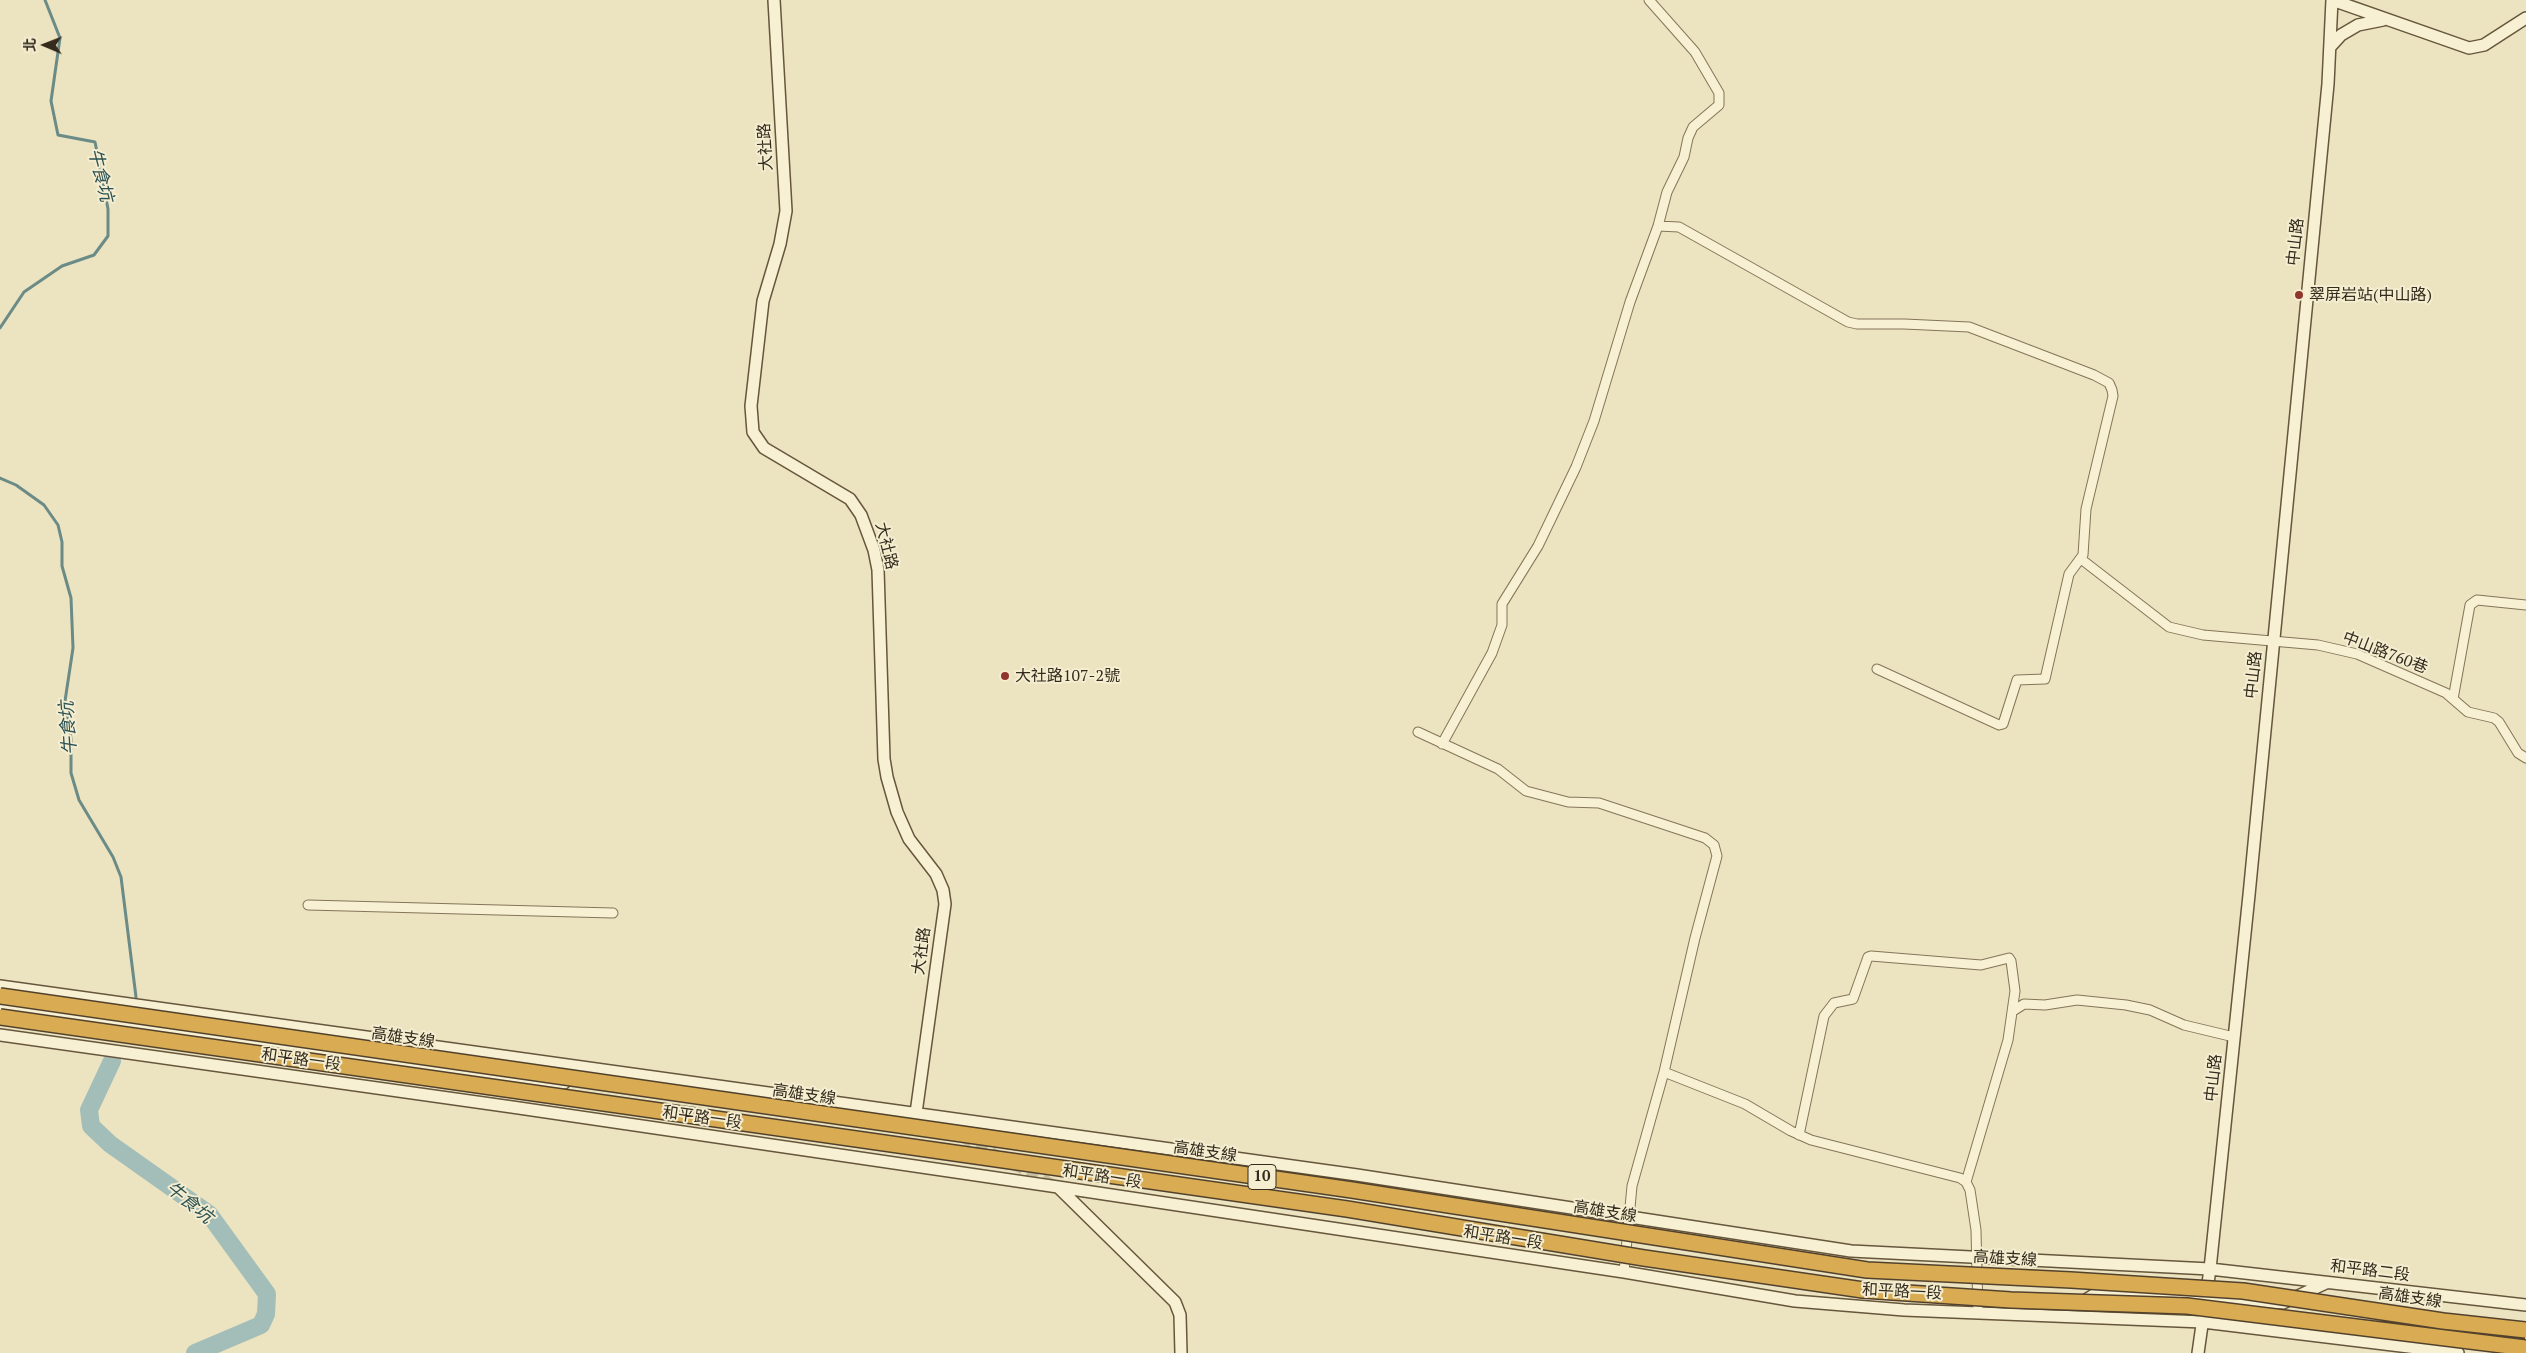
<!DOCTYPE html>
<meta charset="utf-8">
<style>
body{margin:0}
#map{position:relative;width:2526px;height:1353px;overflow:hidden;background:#ece3c0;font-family:"PT Serif","Noto Sans TC",serif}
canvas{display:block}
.north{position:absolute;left:20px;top:20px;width:50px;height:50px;-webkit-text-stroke:4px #f4edd0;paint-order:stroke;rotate:271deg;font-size:14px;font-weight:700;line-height:20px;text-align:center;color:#342b1d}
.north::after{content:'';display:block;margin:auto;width:18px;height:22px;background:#342b1d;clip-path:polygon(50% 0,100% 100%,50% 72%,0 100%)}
</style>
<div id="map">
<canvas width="2526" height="1353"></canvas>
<div class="north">北</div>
</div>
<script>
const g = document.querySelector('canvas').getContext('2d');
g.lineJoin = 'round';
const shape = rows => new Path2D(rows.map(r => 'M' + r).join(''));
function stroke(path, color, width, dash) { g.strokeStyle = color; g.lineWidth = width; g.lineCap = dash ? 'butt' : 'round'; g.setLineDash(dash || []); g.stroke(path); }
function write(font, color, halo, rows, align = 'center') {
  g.font = font + ' "PT Serif","Noto Sans TC",serif'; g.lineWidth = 4; g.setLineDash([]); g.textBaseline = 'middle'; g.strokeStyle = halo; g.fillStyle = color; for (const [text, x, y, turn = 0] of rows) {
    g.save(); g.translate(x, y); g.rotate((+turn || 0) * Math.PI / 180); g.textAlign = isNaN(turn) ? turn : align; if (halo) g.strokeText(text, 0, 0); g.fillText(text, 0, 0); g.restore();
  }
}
const stream = shape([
 [0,328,24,292,62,266,94,255,108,236,108,209,95,142,58,135,51,101,60,38,45,0],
 [0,478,16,485,44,505,58,525,62,542,62,566,71,598,73,648,65,701,71,739,71,773,79,800,113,857,121,877,136,997]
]);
const river = shape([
 [112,1061,89,1110,91,1126,110,1144,209,1214,267,1294,266,1314,261,1325,195,1353]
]);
const secondaryTunnel = shape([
 [962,1137,998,1156],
 [1013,1164,1054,1185]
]);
const street = shape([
 [1658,226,1679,227,1848,322,1857,324,1904,324,1969,327,2094,375,2109,383,2112,390,2113,396,2086,509,2083,555,2069,574,2045,679,2017,680,2003,724,1999,725,1877,669],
 [2081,559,2169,627,2203,635,2318,645,2357,654,2446,693,2468,712,2494,718,2499,722,2518,753,2526,758],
 [2453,699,2470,605,2477,600,2526,605],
 [1418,732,1498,769,1526,791,1568,802,1599,803,1705,838,1714,845,1717,856,1695,938,1664,1072,1632,1186,1624,1272],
 [1442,744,1492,653,1502,625,1502,604,1538,546,1576,467,1594,421,1630,302,1658,226,1667,192,1684,157,1688,138,1693,127,1719,105,1719,93,1695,52,1649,0],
 [308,905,613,913],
 [2013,1011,2024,1004,2045,1005,2077,1000,2126,1005,2150,1010,2184,1025,2234,1037],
 [1664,1072,1745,1104,1791,1131,1811,1140,1960,1178,1966,1182,1970,1190,1976,1230,1978,1312],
 [1799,1135,1824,1016,1834,1003,1853,999,1868,957,1871,956,1981,965,2009,958,2011,961,2015,991,2008,1040,1966,1182]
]);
const secondary = shape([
 [774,0,786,211,780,244,763,301,751,406,753,432,764,448,850,499,861,515,874,550,878,570,884,759,887,777,897,812,909,839,936,874,943,890,945,904,916,1113],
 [2332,0,2469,48,2484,45,2526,18],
 [2330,47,2341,35,2358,25,2383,20],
 [0,986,1357,1175,1851,1251,2210,1269,2526,1305],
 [0,1007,507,1082,564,1083],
 [0,1035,512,1107,1058,1187,1624,1272,1795,1301,1904,1310,2203,1322,2458,1353],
 [1058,1187,1175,1302,1180,1315,1181,1353],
 [2081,1303,2097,1293,2283,1303,2326,1283],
 [2198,1353,2210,1269,2249,895,2328,84,2332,0]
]);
const highwayBridge = shape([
 [0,996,1352,1190,1867,1270,2071,1280,2243,1291,2443,1321,2526,1330],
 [0,1017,1347,1209,1644,1258,1863,1290,2011,1300,2187,1306,2526,1348]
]);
const markers = [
 [2299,295,5,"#90362c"],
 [1005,676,5,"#90362c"]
];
const shields = [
 [1262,1177,28]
];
const shieldNames = [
 ["10",1262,1177]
];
const streetNames = [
 ["大社路",766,147,-93],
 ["中山路",2296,242,-84],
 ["大社路",886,546,76],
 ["中山路760巷",2385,653,21],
 ["中山路",2254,675,-84],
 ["大社路",922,951,-82],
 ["高雄支線",403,1038,8],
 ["和平路一段",301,1060,8],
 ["中山路",2214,1078,-84],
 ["高雄支線",804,1095,8],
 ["和平路一段",702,1118,8],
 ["高雄支線",1205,1152,8],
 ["和平路一段",1102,1177,9],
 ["高雄支線",1605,1212,9],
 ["和平路一段",1503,1238,9],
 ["高雄支線",2005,1259,3],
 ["和平路二段",2370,1271,7],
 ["和平路一段",1902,1292,3],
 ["高雄支線",2410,1298,8]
];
const poiNames = [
 ["翠屏岩站(中山路)",2309,295],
 ["大社路107-2號",1015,676]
];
const waterNames = [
 ["牛食坑",100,175,76],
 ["牛食坑",69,728,-94],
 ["牛食坑",189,1203,39]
];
stroke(stream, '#6b8b87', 3);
stroke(river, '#a3beb9', 18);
stroke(secondaryTunnel, '#c7be9f', 11, [11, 5.5]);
stroke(street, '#847559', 11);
stroke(secondary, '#66563c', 14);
stroke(street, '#f7f0d3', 9);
stroke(secondary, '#f7f0d3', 11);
stroke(highwayBridge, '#52422d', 18, []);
stroke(highwayBridge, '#d9ac53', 15);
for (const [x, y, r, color] of markers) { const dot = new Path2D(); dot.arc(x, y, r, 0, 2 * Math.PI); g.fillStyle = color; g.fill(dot); stroke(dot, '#f4edd0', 2); }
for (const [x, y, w] of shields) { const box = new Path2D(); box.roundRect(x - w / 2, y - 12.5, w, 25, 4); g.fillStyle = '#f4edd0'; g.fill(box); stroke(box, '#342b1d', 1); }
write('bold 15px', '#342b1d', null, shieldNames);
write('16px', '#342b1d', '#f4edd0', streetNames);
write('16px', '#342b1d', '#f4edd0', poiNames, 'left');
write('italic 18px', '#2d5254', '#f4edd0', waterNames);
</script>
